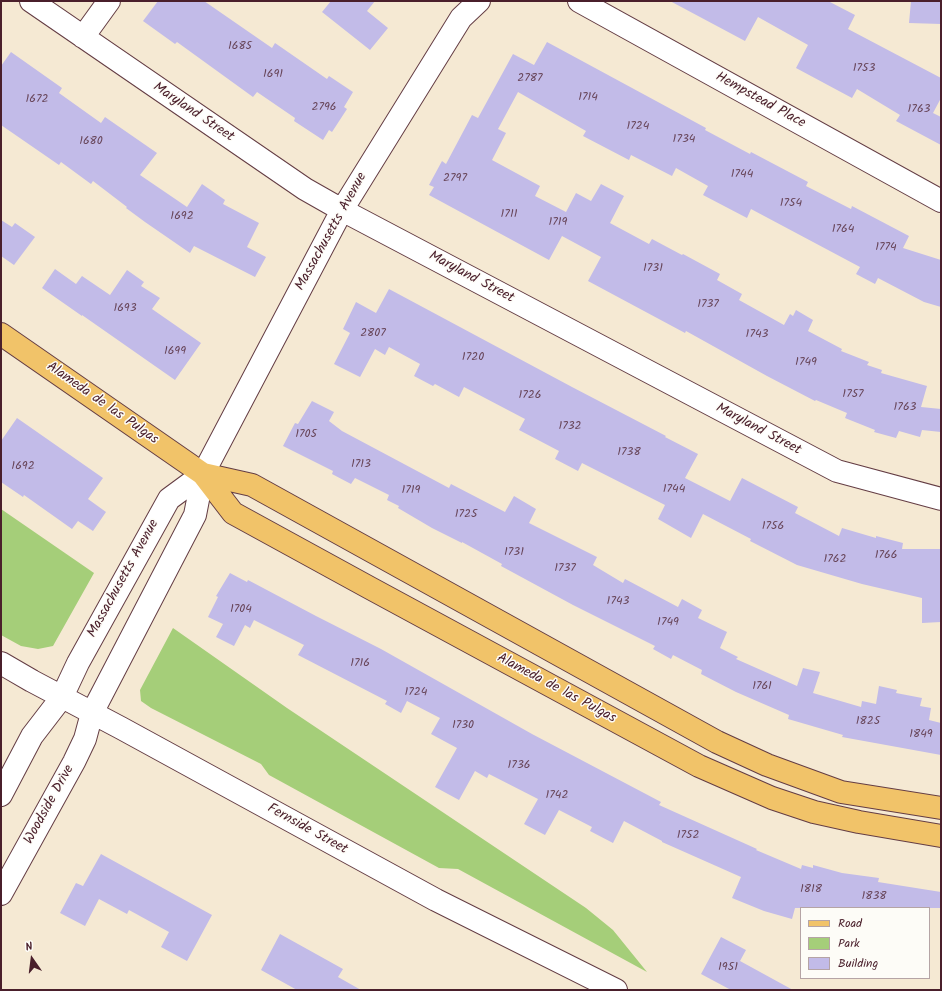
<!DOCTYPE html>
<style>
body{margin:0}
#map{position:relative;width:942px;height:991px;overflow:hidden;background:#f5e9d3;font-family:Kalam,sans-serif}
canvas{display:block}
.frame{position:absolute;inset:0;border:2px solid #4a1f2b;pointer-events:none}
.legend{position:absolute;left:800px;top:907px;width:130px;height:72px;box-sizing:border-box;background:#fdfcf7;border:1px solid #b5a4a5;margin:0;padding:5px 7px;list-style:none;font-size:12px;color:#4a1f2b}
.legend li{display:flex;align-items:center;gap:8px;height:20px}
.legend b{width:20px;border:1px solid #b5a4a5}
.north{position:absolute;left:12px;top:939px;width:40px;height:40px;-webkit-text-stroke:3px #fdfcf7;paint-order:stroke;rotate:346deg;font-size:11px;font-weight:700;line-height:16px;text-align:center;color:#4a1f2b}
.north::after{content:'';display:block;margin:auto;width:14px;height:18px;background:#4a1f2b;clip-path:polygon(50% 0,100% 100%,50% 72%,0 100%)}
</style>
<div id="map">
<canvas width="942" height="991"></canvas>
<div class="frame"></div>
<ul class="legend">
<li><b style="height:5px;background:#f1c369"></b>Road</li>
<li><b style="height:11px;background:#a5ce79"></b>Park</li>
<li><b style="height:11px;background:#c2bbe8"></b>Building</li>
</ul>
<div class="north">N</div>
</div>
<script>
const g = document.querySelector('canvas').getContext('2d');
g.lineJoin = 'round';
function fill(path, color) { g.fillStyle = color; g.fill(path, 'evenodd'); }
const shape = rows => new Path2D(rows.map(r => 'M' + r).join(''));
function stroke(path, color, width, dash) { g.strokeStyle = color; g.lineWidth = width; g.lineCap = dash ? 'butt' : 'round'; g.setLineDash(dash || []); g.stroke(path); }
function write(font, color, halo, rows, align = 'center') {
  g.font = font + ' Kalam,sans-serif'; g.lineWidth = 3; g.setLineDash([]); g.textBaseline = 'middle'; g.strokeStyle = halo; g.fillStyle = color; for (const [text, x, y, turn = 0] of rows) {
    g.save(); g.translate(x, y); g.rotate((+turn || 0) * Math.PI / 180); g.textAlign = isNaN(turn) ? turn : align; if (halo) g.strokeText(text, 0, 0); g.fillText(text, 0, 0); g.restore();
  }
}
const green = shape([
 [1,509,94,573,53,646,38,649,21,646,1,635],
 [173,628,287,708,586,908,613,930,647,972,458,869,439,868,269,775,261,764,151,708,141,701,140,690]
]);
const building = shape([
 [158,1,204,1,272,48,275,43,327,79,329,76,353,92,344,107,347,109,332,132,329,130,323,140,294,121,295,118,257,92,253,97,177,42,175,44,143,21],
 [331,1,375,1,367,11,388,28,370,50,322,12],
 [670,1,828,1,855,15,848,29,941,78,941,98,933,113,941,117,941,145,896,121,900,115,857,89,852,98,796,68,808,45,758,17,745,41],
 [911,1,941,1,941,24,909,23],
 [547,42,706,128,705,130,750,154,751,152,808,182,806,186,851,209,852,206,909,236,903,248,941,260,941,307,924,302,878,278,875,284,856,274,860,267,751,209,747,218,703,195,708,186,676,168,672,176,631,155,629,160,583,136,586,131,518,92,498,129,506,133,492,160,540,186,535,196,566,212,576,193,591,201,601,184,624,196,610,223,649,244,652,239,682,255,683,254,720,274,717,280,742,294,739,300,784,325,790,314,793,316,796,310,813,320,808,331,842,349,841,351,869,362,867,365,882,370,881,373,927,386,921,407,941,409,941,432,922,430,920,437,899,431,896,438,874,432,875,430,845,418,847,413,816,400,815,401,767,376,686,331,685,333,588,281,601,257,562,236,549,260,429,195,434,187,429,185,442,161,446,164,472,115,478,118,513,54,534,65],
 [11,52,62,88,59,93,101,123,105,117,157,153,140,175,187,207,202,184,225,200,223,204,259,223,247,247,266,257,255,277,194,246,190,253,145,222,126,208,127,207,93,181,91,184,61,162,59,165,1,125,1,66],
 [1,220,12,227,15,223,35,237,14,265,1,256],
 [55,269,76,284,82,276,110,295,127,270,144,282,141,286,160,298,152,309,201,343,175,380,82,315,82,316,42,288],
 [389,289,572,387,666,436,665,437,698,454,685,478,730,501,742,478,798,507,795,513,839,536,842,528,876,538,876,536,903,543,902,549,941,549,941,622,922,623,922,598,862,584,797,565,750,541,751,539,703,514,691,538,658,519,665,505,582,463,578,471,555,459,559,451,519,430,525,419,464,387,459,397,435,384,433,386,414,376,420,364,389,347,385,355,375,349,360,377,334,364,350,333,343,329,356,302,376,313],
 [312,401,334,412,329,421,342,431,449,488,451,484,505,512,514,496,536,509,529,523,597,557,593,565,623,583,625,579,678,607,682,599,702,610,698,618,727,632,720,648,738,657,736,659,797,686,803,668,820,672,813,693,861,707,862,701,876,704,879,686,897,690,896,693,922,698,920,706,931,708,929,720,941,723,941,755,842,737,843,735,788,719,789,715,736,692,701,674,702,670,673,655,671,659,653,649,655,646,573,605,501,566,502,564,462,542,462,543,432,528,398,508,399,506,387,500,389,495,355,478,351,484,332,474,333,471,283,446,295,423,298,424],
 [17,418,103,478,88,499,106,512,93,531,78,521,72,529,24,495,23,497,1,482,1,441],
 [230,573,247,582,248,580,316,616,381,649,532,734,661,802,659,805,757,849,756,850,801,869,802,865,813,868,813,865,842,873,879,878,878,882,941,892,941,908,795,908,792,919,764,911,732,898,741,877,662,842,662,841,624,821,613,843,590,831,592,827,559,810,545,835,524,824,538,799,489,774,487,778,475,771,459,800,435,787,457,748,431,734,440,718,407,701,401,713,385,704,387,701,298,655,304,645,254,620,250,628,245,625,234,646,216,637,223,624,208,617,218,597,216,596],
 [101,854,212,915,187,961,161,947,169,932,129,910,127,914,99,899,85,926,60,913,76,883,83,886],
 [280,934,343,969,338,977,361,990,297,990,261,970],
 [721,937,746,950,740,961,793,990,731,990,701,974]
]);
const minor = shape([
 [31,1,305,189,342,210,837,471,941,499],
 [579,1,941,201],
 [83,37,109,1],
 [1,663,32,681,121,728,436,900,616,990],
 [1,795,32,736,62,697,78,663,169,499,203,474],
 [1,894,74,762,85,739,92,713,195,515,203,474,342,210,461,18,479,1]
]);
const major = shape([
 [1,334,203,474,233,513,370,588,699,766,772,798,814,812,859,822,941,836],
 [203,474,252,485,717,742,767,765,841,792,941,808]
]);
const numberNames = [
 ["1685",240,47],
 ["1753",864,69],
 ["1691",273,75],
 ["2787",530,79],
 ["1714",588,98],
 ["1672",37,100],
 ["2796",324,108],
 ["1763",919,110],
 ["1724",638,127],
 ["1734",684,140],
 ["1680",91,142],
 ["1744",742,175],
 ["2797",455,179],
 ["1754",791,204],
 ["1711",509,215],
 ["1692",182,217],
 ["1719",558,223],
 ["1764",843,230],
 ["1774",886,248],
 ["1731",653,269],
 ["1737",708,305],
 ["1693",125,309],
 ["2807",373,334],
 ["1743",757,335],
 ["1699",175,352],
 ["1720",473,358],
 ["1749",806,363],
 ["1757",853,395],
 ["1726",530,396],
 ["1763",905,408],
 ["1732",570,427],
 ["1705",306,435],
 ["1738",629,453],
 ["1713",361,465],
 ["1692",23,467],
 ["1744",674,490],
 ["1719",411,491],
 ["1725",466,515],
 ["1756",773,527],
 ["1731",514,553],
 ["1766",886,556],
 ["1762",835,560],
 ["1737",565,569],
 ["1743",618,602],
 ["1704",241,610],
 ["1749",668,623],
 ["1716",360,664],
 ["1761",762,687],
 ["1724",416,693],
 ["1825",868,722],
 ["1730",463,726],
 ["1849",921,735],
 ["1736",519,766],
 ["1742",557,796],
 ["1752",688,836],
 ["1818",811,890],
 ["1838",874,897],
 ["1951",728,968]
];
const streetNames = [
 ["Hempstead Place",760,101,29],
 ["Maryland Street",193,113,34],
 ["Massachusetts Avenue",332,232,-61],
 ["Maryland Street",471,278,28],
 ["Alameda de las Pulgas",102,404,35],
 ["Maryland Street",758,430,28],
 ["Massachusetts Avenue",124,579,-61],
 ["Alameda de las Pulgas",556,689,28],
 ["Woodside Drive",50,805,-61],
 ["Fernside Street",307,830,29]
];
fill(green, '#a5ce79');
fill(building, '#c2bbe8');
stroke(minor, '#643d44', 24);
stroke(major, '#643d44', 24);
stroke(minor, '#fff', 22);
stroke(major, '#f1c369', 22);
write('12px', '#68465a', null, numberNames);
write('14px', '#4a1f2b', '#fdfcf7', streetNames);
</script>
